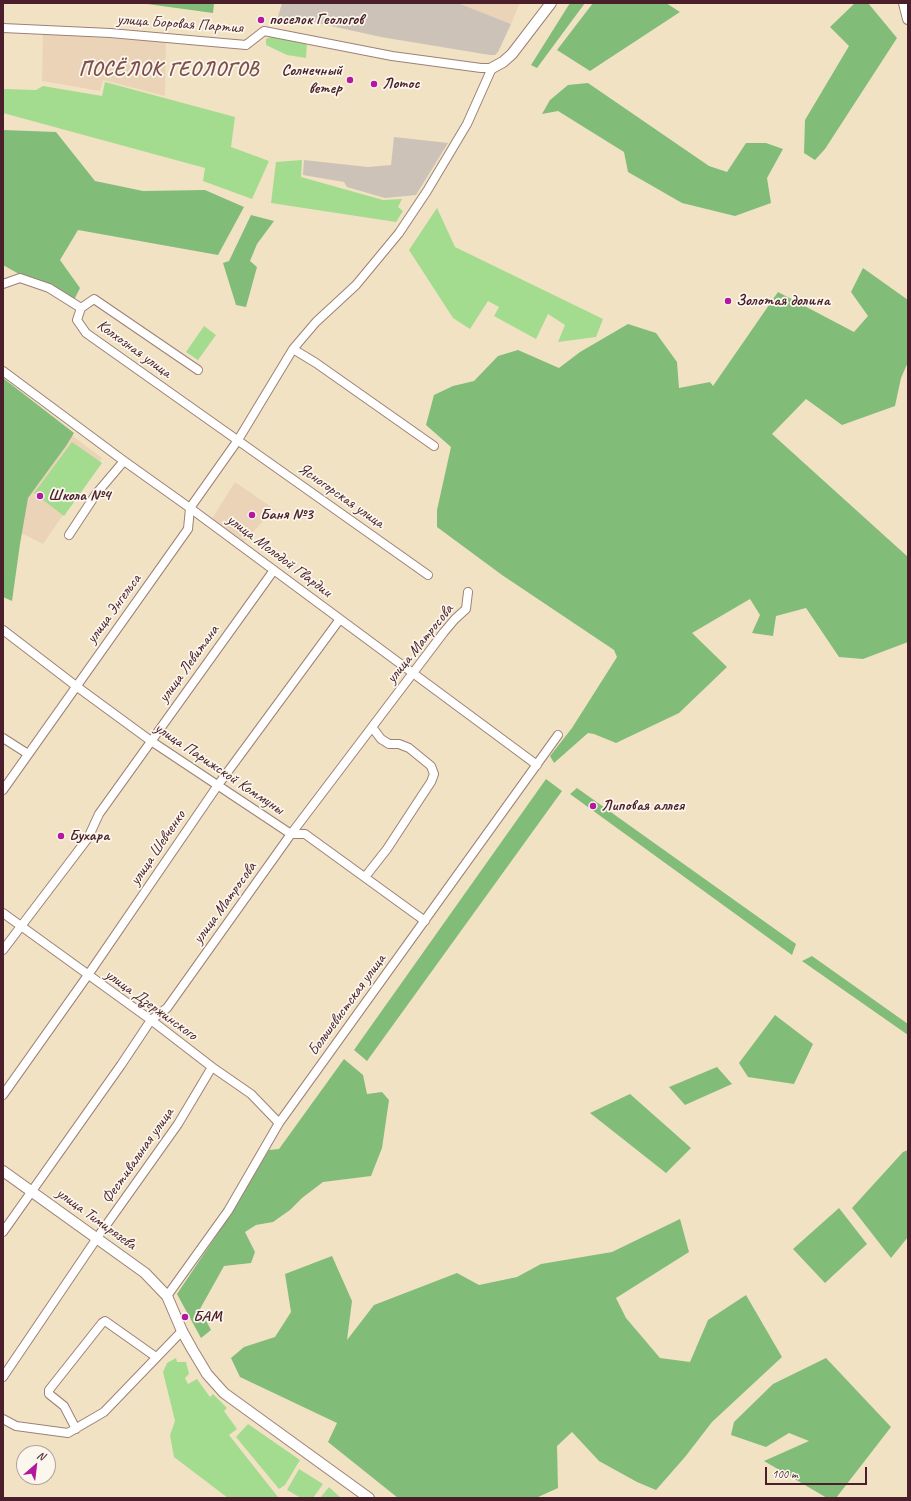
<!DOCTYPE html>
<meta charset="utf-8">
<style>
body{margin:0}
#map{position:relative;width:911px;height:1501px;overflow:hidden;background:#f1e2c4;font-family:Caveat,sans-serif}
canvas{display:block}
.frame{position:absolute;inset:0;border:4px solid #4a1f2b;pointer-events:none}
.north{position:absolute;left:16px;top:1445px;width:40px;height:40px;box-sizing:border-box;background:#fbf7ec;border:1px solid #b4a19f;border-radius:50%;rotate:28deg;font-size:11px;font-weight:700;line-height:16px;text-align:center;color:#4a1f2b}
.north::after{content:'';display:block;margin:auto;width:14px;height:18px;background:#b5179e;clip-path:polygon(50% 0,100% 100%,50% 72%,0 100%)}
.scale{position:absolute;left:765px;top:1467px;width:102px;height:18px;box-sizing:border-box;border:2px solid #4a1f2b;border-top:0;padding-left:5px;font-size:12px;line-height:14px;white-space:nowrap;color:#4a1f2b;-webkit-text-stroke:3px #fbf7ec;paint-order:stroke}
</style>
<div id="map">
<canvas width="911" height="1501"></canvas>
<div class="frame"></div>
<div class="north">N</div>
<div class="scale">100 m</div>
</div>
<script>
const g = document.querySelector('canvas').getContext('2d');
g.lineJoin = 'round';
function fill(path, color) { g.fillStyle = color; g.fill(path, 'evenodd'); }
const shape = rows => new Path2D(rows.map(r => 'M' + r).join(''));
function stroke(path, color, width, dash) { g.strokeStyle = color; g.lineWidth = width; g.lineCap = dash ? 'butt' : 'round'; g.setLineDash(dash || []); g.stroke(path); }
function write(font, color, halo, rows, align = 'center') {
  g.font = font + ' Caveat,sans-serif'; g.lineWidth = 3.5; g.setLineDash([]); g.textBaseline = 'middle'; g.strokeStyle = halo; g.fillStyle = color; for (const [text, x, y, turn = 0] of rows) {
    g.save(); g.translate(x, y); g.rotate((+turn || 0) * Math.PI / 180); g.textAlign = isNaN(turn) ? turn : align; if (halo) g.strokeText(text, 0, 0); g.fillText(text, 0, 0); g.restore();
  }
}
const built = shape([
 [458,3,520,3,511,24],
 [43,34,166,42,165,96,103,80,100,91,42,81],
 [3,384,102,458,43,544,21,533,3,567],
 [235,482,274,509,243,543,210,522]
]);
const industrial = shape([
 [282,3,458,3,511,24,498,52,495,55,490,55,381,37,304,20,302,20,301,23,290,20,289,24,277,20],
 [394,137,448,143,416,195,385,198,347,187,344,182,303,175,304,160,368,167,391,165]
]);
const green = shape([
 [275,35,307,42,306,58,287,55,266,45,266,39],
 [105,82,235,117,231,147,269,161,252,199,203,181,205,168,3,113,3,90,5,89,36,90,43,86,102,96],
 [302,160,301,177,383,200,402,199,398,207,403,211,396,222,271,203,276,162],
 [437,208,455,247,603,319,596,337,558,342,565,325,548,314,536,339,494,316,499,307,488,301,470,329,453,318,409,250],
 [204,326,216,335,198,360,186,352],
 [72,442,102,463,64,516,34,493],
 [176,1358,177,1362,186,1362,189,1374,185,1378,188,1384,197,1379,210,1397,213,1394,227,1408,224,1411,237,1429,229,1435,278,1497,278,1498,228,1498,174,1457,170,1435,175,1421,163,1372,167,1363],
 [248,1424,300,1460,285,1485,279,1489,236,1437],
 [299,1469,323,1484,313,1498,301,1498,287,1490],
 [329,1487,341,1498,320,1498]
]);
const forest = shape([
 [140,3,214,3,213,13],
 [570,3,585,3,537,68,531,65],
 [593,3,666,3,680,12,590,71,557,50],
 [855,3,868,3,897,38,825,149,815,160,804,153,805,120,849,46,830,27],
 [588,83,709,166,727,172,746,143,766,143,783,149,767,178,771,203,735,216,682,203,628,172,624,152,558,111,542,114,550,100,568,85],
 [3,130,56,132,95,181,143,191,205,190,244,207,218,255,78,230,60,260,80,288,72,304,3,265],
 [251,215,274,221,257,244,250,261,257,267,246,307,236,305,223,263,229,261],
 [863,268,908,300,908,362,901,378,895,406,842,425,806,399,772,434,908,557,908,642,863,659,839,657,806,608,776,616,773,636,752,633,760,615,750,599,692,633,727,667,679,713,616,743,594,734,588,733,554,763,550,756,572,728,617,657,614,650,502,575,437,527,437,510,451,447,426,425,434,395,453,386,474,381,498,356,518,350,559,368,580,352,628,324,656,333,677,362,679,388,710,382,713,386,778,292,854,332,868,316,851,292],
 [3,378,74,433,66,446,28,498,20,544,12,601,3,597],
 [546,779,562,791,367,1061,354,1050],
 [577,788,796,944,792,955,570,794],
 [812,956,908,1024,908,1035,802,961],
 [775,1015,813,1044,794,1084,748,1077,739,1063],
 [344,1059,363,1075,367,1094,382,1092,389,1100,382,1148,371,1176,323,1182,302,1198,290,1210,273,1222,256,1225,245,1232,255,1252,251,1263,224,1266,200,1309,211,1330,201,1338,177,1294,224,1224,269,1150,279,1149],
 [717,1067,732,1084,685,1105,669,1087],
 [630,1094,691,1148,666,1173,590,1113],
 [908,1150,908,1237,891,1258,852,1208,903,1152],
 [839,1208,867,1244,825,1283,793,1249],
 [680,1219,689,1252,616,1298,626,1318,660,1358,690,1362,708,1320,746,1295,782,1357,712,1422,685,1457,656,1490,637,1482,599,1461,572,1432,557,1446,558,1488,536,1498,398,1498,328,1442,337,1423,240,1377,231,1358,244,1347,275,1337,291,1312,285,1274,332,1256,352,1301,347,1340,374,1305,457,1273,479,1285,517,1277,541,1264,612,1252],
 [826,1358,891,1427,836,1498,827,1498,764,1461,809,1441,789,1433,766,1447,731,1435,734,1422,773,1384]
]);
const minor = shape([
 [3,28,110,33,246,45,264,31,392,56,481,68,492,68,467,124,427,191,399,233,356,285,316,322,293,349,238,440,190,508,188,529,3,790],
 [3,284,20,278,49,288,81,308,77,320,86,333,428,575],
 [81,308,94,299,198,370],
 [293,349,316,363,434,446],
 [3,371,124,461,190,508,537,765],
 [69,535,96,494,124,461],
 [3,630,76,686,151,741,291,834,305,834,425,921],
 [3,738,28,754],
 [365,877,387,849,423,794,431,782,434,774,431,766,409,748,399,744,389,744,381,739,372,727],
 [3,913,151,1020,212,1067,251,1094,279,1123],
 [3,950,88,838,99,814,274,570],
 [3,1095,88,975,218,785,340,619],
 [3,1232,121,1065,151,1020,167,1008,291,834,444,632,455,619,466,609,468,592],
 [167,1296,228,1211,279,1123,558,735],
 [3,1377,97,1238,178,1124,212,1067],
 [3,1419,16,1426,68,1433,104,1412,182,1331],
 [76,1429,64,1406,49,1394,49,1390,102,1323,105,1321,156,1357]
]);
const tertiary = shape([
 [904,3,908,19],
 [492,68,503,62,512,54,551,3],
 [3,1171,145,1273,167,1296,182,1331,192,1349,207,1374,224,1393,369,1498]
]);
const markers = [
 [261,20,4,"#b5179e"],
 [350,80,4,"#b5179e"],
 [374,84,4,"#b5179e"],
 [728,301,4,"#b5179e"],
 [40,496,4,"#b5179e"],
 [252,515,4,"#b5179e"],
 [593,806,4,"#b5179e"],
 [61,836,4,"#b5179e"],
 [185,1317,4,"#b5179e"]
];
const poiNames = [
 ["поселок Геологов",269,20],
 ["Солнечный",342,71,"right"],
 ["ветер",342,89,"right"],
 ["Лотос",382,84],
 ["Золотая долина",736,301],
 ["Школа №4",48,496],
 ["Баня №3",260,515],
 ["Липовая аллея",601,806],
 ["Бухара",69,836],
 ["БАМ",193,1317]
];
const streetNames = [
 ["улица Боровая Партия",180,24,4],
 ["Колхозная улица",134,349,36],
 ["Ясногорская улица",341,496,35],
 ["улица Молодой Гвардии",279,556,37],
 ["улица Энгельса",114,609,-54],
 ["улица Матросова",420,644,-51],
 ["улица Левитана",189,664,-54],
 ["улица Парижской Коммуны",219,769,34],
 ["улица Шевченко",158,848,-56],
 ["улица Матросова",225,903,-54],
 ["улица Дзержинского",151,1005,36],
 ["Большевистская улица",347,1005,-54],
 ["Фестивальная улица",138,1156,-55],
 ["улица Тимирязева",96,1219,36]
];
const districtNames = [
 ["ПОСЁЛОК ГЕОЛОГОВ",169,70]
];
fill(built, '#ead3b7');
fill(industrial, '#ccc2b8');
fill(green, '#a3dc8e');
fill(forest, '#82bc79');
stroke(minor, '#9e8078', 10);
stroke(tertiary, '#9e8078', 12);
stroke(minor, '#fff', 8);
stroke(tertiary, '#fff', 10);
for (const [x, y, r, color] of markers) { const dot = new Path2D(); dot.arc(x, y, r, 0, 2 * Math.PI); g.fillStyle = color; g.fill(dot); stroke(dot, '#fbf7ec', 1.5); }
write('bold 16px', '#4a1f2b', '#fbf7ec', poiNames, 'left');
write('16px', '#4a1f2b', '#fbf7ec', streetNames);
g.letterSpacing = '1px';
write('bold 20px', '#80504e', '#fbf7ec', districtNames);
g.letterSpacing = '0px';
</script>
